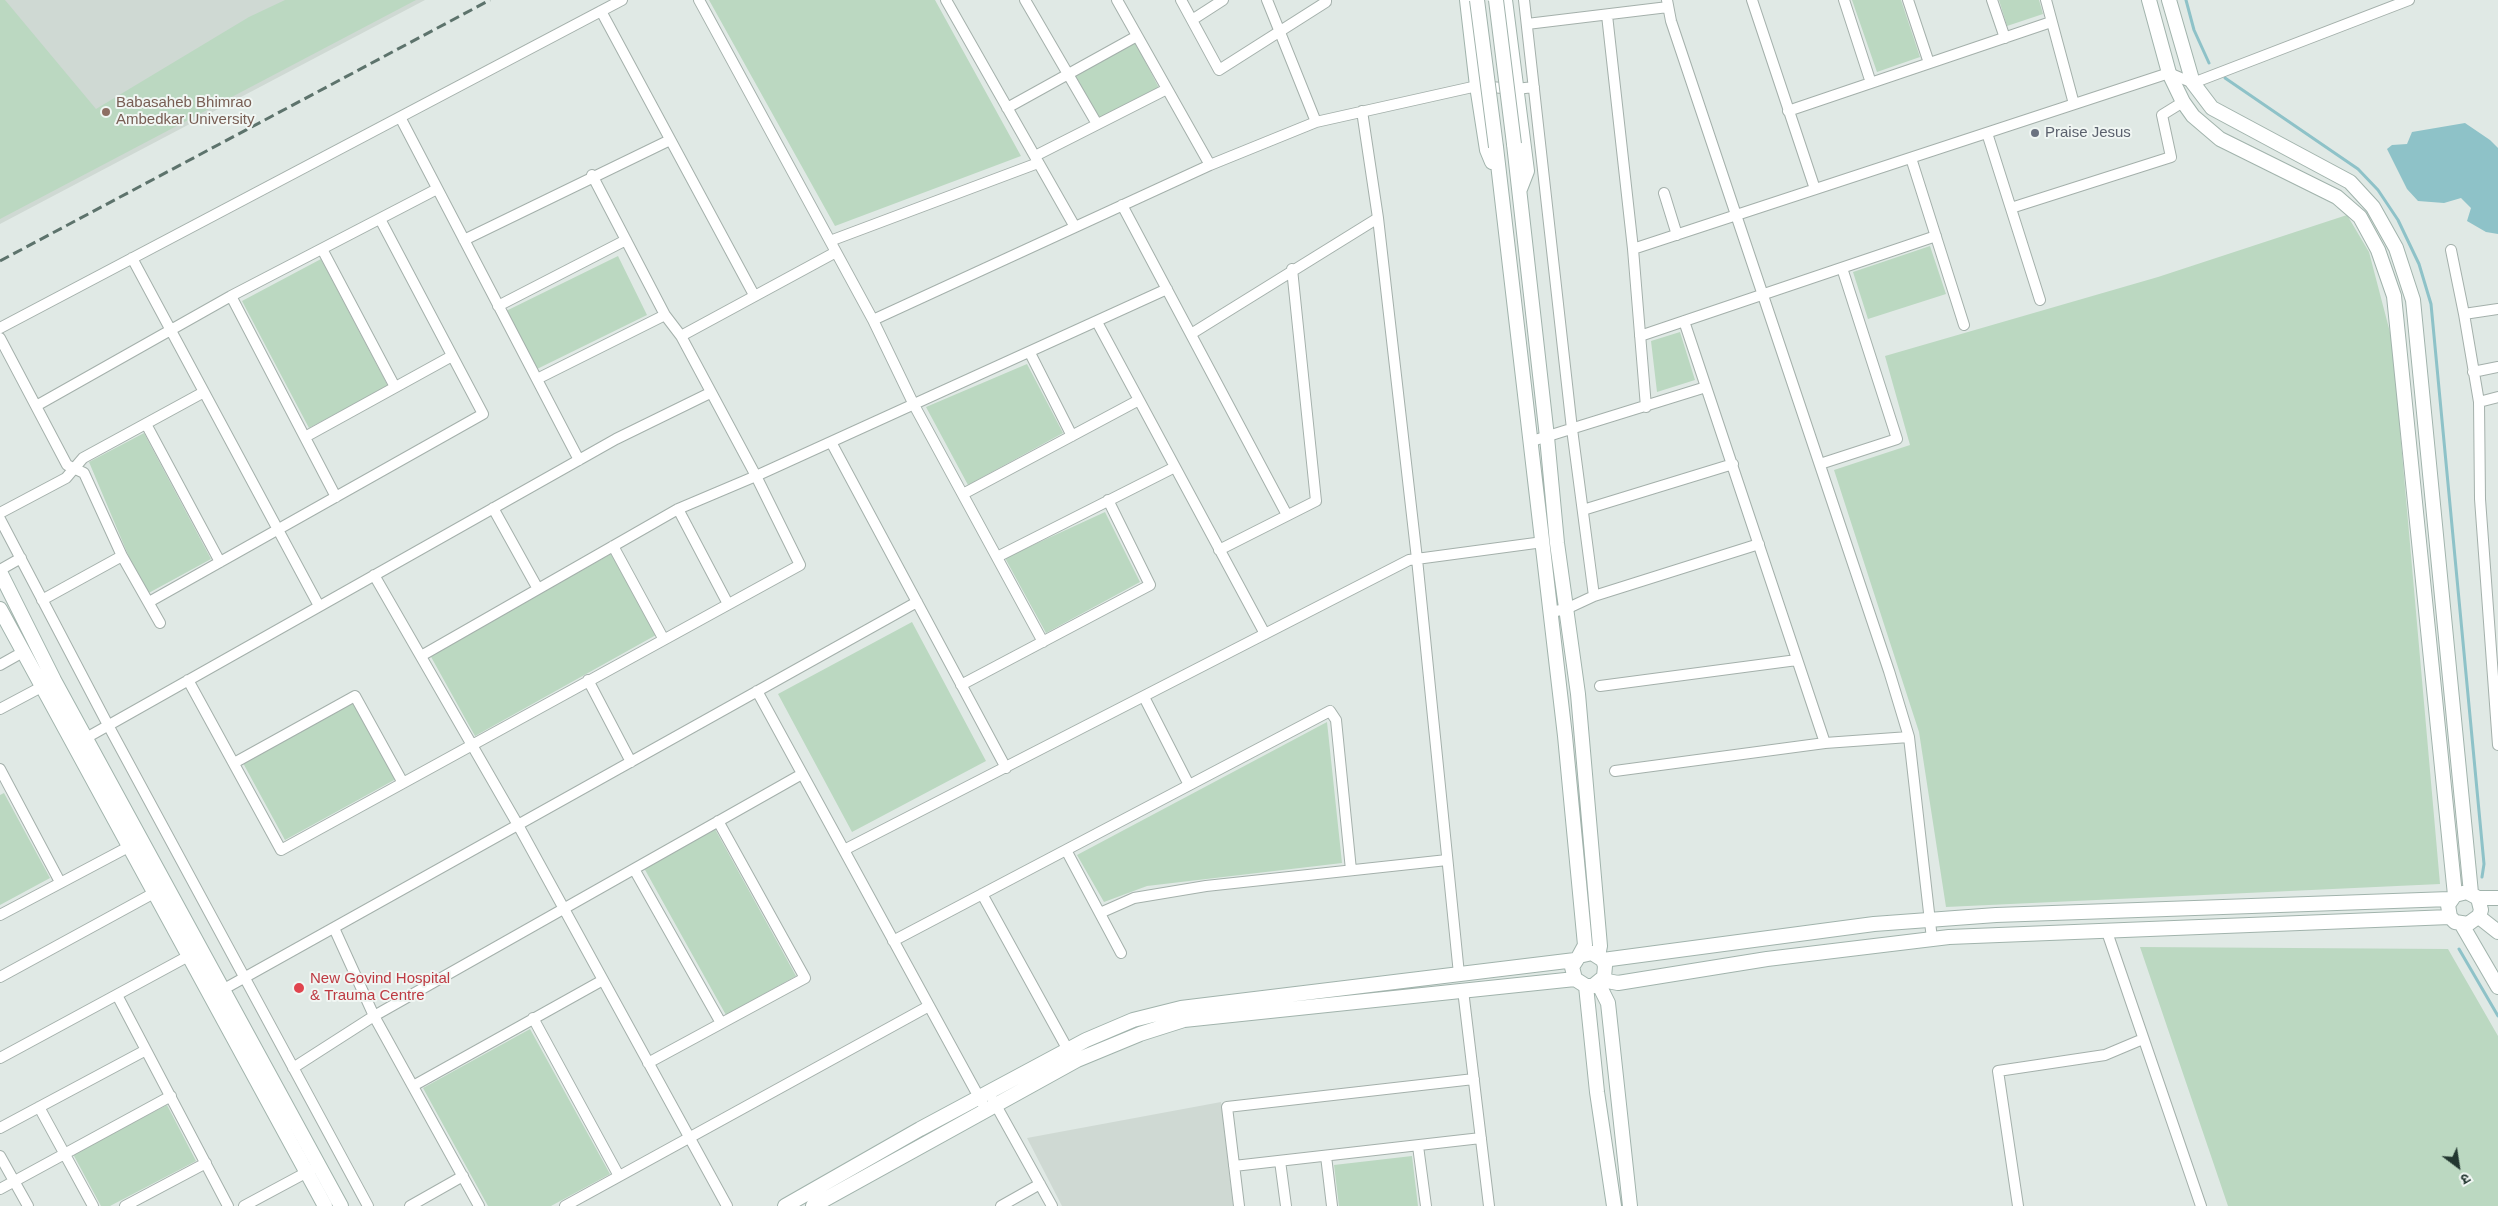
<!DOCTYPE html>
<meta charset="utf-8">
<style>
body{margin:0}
#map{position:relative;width:2498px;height:1206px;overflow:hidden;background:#e0e9e5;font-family:Helvetica,"Noto Sans Devanagari",sans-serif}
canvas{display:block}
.north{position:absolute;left:2433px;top:1141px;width:50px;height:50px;-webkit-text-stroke:4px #f0f6f3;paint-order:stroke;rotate:149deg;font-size:14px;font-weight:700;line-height:20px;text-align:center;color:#233731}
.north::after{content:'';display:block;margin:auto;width:18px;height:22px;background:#233731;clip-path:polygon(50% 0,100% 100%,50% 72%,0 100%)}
</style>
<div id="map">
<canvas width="2498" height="1206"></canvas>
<div class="north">उ</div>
</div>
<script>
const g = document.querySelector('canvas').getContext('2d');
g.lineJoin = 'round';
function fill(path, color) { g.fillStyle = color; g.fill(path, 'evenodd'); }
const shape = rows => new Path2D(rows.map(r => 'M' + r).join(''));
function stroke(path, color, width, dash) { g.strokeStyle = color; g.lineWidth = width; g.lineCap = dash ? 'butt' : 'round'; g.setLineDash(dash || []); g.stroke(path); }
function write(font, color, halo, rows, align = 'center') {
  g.font = font + ' Helvetica,sans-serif'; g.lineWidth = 4; g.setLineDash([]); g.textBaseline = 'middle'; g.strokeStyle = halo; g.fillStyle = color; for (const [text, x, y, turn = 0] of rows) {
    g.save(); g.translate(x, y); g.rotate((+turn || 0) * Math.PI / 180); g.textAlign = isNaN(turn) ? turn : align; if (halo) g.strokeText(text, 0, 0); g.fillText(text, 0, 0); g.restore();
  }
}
const built = shape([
 [0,0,425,0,0,224],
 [1221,1102,1233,1206,1062,1206,1027,1138]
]);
const green = shape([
 [0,0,5,0,96,109,249,17,285,0,416,0,0,219],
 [709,0,935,0,1021,156,835,226],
 [1852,0,1901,0,1920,57,1877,72],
 [1999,0,2039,0,2043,14,2007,26],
 [1134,40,1159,88,1093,123,1067,75],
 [2347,215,2369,252,2392,340,2440,884,1946,907,1919,732,1834,470,1910,445,1885,356,2158,277],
 [1930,246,1946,294,1868,319,1853,272],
 [618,256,647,315,535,370,506,311],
 [321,259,388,386,309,428,242,301],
 [1680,332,1695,380,1657,392,1651,341],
 [1027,364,1063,433,968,485,926,407],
 [144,433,211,559,145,595,89,462],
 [1105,512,1140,582,1046,633,1005,558],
 [611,554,656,635,475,736,430,655],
 [912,622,986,761,852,832,778,694],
 [353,702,396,779,285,840,243,763],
 [1327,722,1342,863,1147,886,1104,902,1077,855],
 [4,793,50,878,0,905,0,795],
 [715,829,796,976,726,1015,644,868],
 [2140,947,2448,949,2498,1036,2498,1206,2228,1206],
 [530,1029,610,1174,551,1206,488,1206,423,1088],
 [167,1105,196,1161,110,1206,101,1206,73,1154],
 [1412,1156,1418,1206,1339,1206,1334,1165]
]);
const water = shape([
 [2465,123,2490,140,2498,148,2498,234,2486,232,2467,221,2471,208,2461,198,2444,203,2418,201,2407,189,2387,149,2392,145,2407,144,2412,132]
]);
const stream = shape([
 [2186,0,2194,30,2209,63],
 [2225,78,2358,169,2378,190,2398,220,2419,264,2431,304,2484,864,2482,877],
 [2459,949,2498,1016]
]);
const street = shape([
 [699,0,873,320],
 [946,0,1075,227],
 [1025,0,1097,124],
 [1117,0,1210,165],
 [1181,0,1219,70,1326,2,1326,0],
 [1267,0,1316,122],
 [1524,0,1572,429,1594,596],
 [1667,0,1671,21,1889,671,1909,737,1932,939],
 [1752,0,1815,189],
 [1844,0,1871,83],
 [1908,0,1929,63],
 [1992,0,2005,38],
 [2046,0,2074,104],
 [601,11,754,295],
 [1607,15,1633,249,1646,407],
 [1192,20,1223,0],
 [1527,24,1668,7],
 [1007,108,1137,36],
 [1362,111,1378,218,1417,559,1459,974],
 [1788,111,2051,22],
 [400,117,579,460],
 [1987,133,2040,300],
 [1035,156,1167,89],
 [1911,158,1964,325],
 [1664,193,1677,235],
 [1122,205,1287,515],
 [2011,208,2171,157,2162,115,2183,102],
 [464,240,670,140],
 [830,241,1038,163],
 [322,249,395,387],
 [1633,249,2169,73,2193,83,2409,0],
 [2451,250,2464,314,2498,309],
 [132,258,319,606],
 [231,296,336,497],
 [498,306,626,240],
 [2464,314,2479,402,2480,499,2498,745],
 [1684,321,1825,743],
 [1097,322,1265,634],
 [0,328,622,0],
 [1191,334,1378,218],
 [681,336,836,252],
 [1640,336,1936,236],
 [0,338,67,465,84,473,122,556,160,623],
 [1030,353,1072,436],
 [2473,372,2498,367],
 [537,379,665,315],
 [2479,402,2498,397],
 [36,406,231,296,437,189],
 [146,424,220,562],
 [305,437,452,356],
 [1532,441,1706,387],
 [831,442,1006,768],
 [1820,464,1897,439,1842,268],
 [963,494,1139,400],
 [493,508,538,589],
 [678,509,728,604],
 [1583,510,1733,464],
 [0,513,66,478,83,458,204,392],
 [0,519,108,725,368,1206],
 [613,546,663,638],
 [1219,550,1316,501,1292,269],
 [997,557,1175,467],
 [0,570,21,558],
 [374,575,518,825,727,1206],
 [42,600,122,556],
 [149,602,483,414,380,219],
 [1551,612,1566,609,1594,596,1759,544],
 [1043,642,914,405,873,320,1210,165,1316,122,1477,86,1516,89,1534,87],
 [421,656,678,509,756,476,1167,289],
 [0,665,23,652],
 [188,680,281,850,800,565,756,476,681,336,665,315,592,175],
 [588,680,631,762],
 [961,685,1150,585,1108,500],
 [1600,686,1797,660],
 [757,691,986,1110],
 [1144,697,1189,785],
 [0,709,47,684],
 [86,738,616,439,710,393],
 [234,763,355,696,403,783],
 [0,769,60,882],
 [1615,771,1825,743,1909,737],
 [844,850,1409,560,1543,542],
 [1066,850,1121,953],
 [634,869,721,1023],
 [982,894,1068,1050],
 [1100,913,1134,898,1206,886,1447,860],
 [0,915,134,844],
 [334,928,374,1016,479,1206],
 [2107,932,2201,1206],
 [893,941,1330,711,1336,720,1351,870],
 [0,977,154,893],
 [224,989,917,602],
 [1463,990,1489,1206],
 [117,995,228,1206],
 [533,1018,619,1176],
 [0,1058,194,953],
 [648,1063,805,978,718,821],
 [293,1068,374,1016,802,774],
 [413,1086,603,980],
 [993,1100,1052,1206],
 [39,1107,93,1206],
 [0,1128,146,1050],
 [1418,1146,1426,1206],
 [0,1156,28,1206],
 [1326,1156,1332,1206],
 [1280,1161,1286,1206],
 [1234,1166,1481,1138],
 [0,1189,171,1096],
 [125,1206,206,1163],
 [244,1206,311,1170],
 [410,1206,463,1176],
 [565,1206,929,1006],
 [1001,1206,1040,1184],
 [1239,1206,1227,1107,1474,1079],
 [2018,1206,1998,1071,2105,1055,2143,1039]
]);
const secondary = shape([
 [1467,0,1477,86,1487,150,1492,162],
 [1505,0,1527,171,1520,189],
 [2149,0,2169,73,2183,102,2193,116,2220,139,2337,197,2360,217,2378,250,2394,296,2455,895],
 [2169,0,2193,83,2212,108,2350,182,2373,207,2396,248,2413,300,2471,893],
 [1514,144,1547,437,1557,543,1578,694,1600,946,1598,956],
 [1496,147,1565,736,1585,945,1579,956],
 [0,572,54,680,341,1206],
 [0,609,325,1206],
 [2478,898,2498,898],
 [2479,917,2498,932],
 [2462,925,2498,987],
 [1603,960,1874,924,1996,915,2450,899],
 [1602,980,1618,983,1767,959,1949,937,2450,917,2455,922,2468,924,2479,916,2481,910,2478,898,2467,892,2455,895,2448,905,2450,917],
 [1598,983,1608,1003,1630,1206],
 [1586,986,1597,1092,1614,1206],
 [785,1206,920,1129,1086,1040,1133,1020,1181,1008,1575,960],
 [813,1206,1077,1060,1140,1034,1184,1020,1575,979,1586,986,1593,986,1604,977,1605,966,1603,960,1592,953,1579,956,1572,967,1575,979]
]);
const rail = shape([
 [0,261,490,0]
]);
const secondaryBridge = shape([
 [1477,0,1496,147],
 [1496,0,1514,144]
]);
const markers = [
 [106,112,5,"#8d6e63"],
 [2035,133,5,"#6b7280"],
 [299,988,6,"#e0444e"]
];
const educationNames = [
 ["Babasaheb Bhimrao",116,103],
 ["Ambedkar University",116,120]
];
const worshipNames = [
 ["Praise Jesus",2045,133]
];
const healthNames = [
 ["New Govind Hospital",310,979],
 ["& Trauma Centre",310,996]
];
fill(built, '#cfd9d3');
fill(green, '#bbd8c1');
fill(water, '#8ec2c8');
stroke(stream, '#8ec2c8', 3);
stroke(street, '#a4b0ab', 12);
stroke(secondary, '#a1b3ac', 16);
stroke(street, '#fff', 10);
stroke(secondary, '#fff', 14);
stroke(rail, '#5d736c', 3, [10, 5]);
stroke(secondaryBridge, '#a1b3ac', 16, []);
stroke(secondaryBridge, '#fff', 14);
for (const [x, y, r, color] of markers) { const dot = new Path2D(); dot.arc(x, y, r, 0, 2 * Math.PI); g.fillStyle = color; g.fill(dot); stroke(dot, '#f0f6f3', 2); }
write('15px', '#785e54', '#f0f6f3', educationNames, 'left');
write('15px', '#5b616d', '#f0f6f3', worshipNames, 'left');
write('15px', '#be3a42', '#f0f6f3', healthNames, 'left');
</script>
